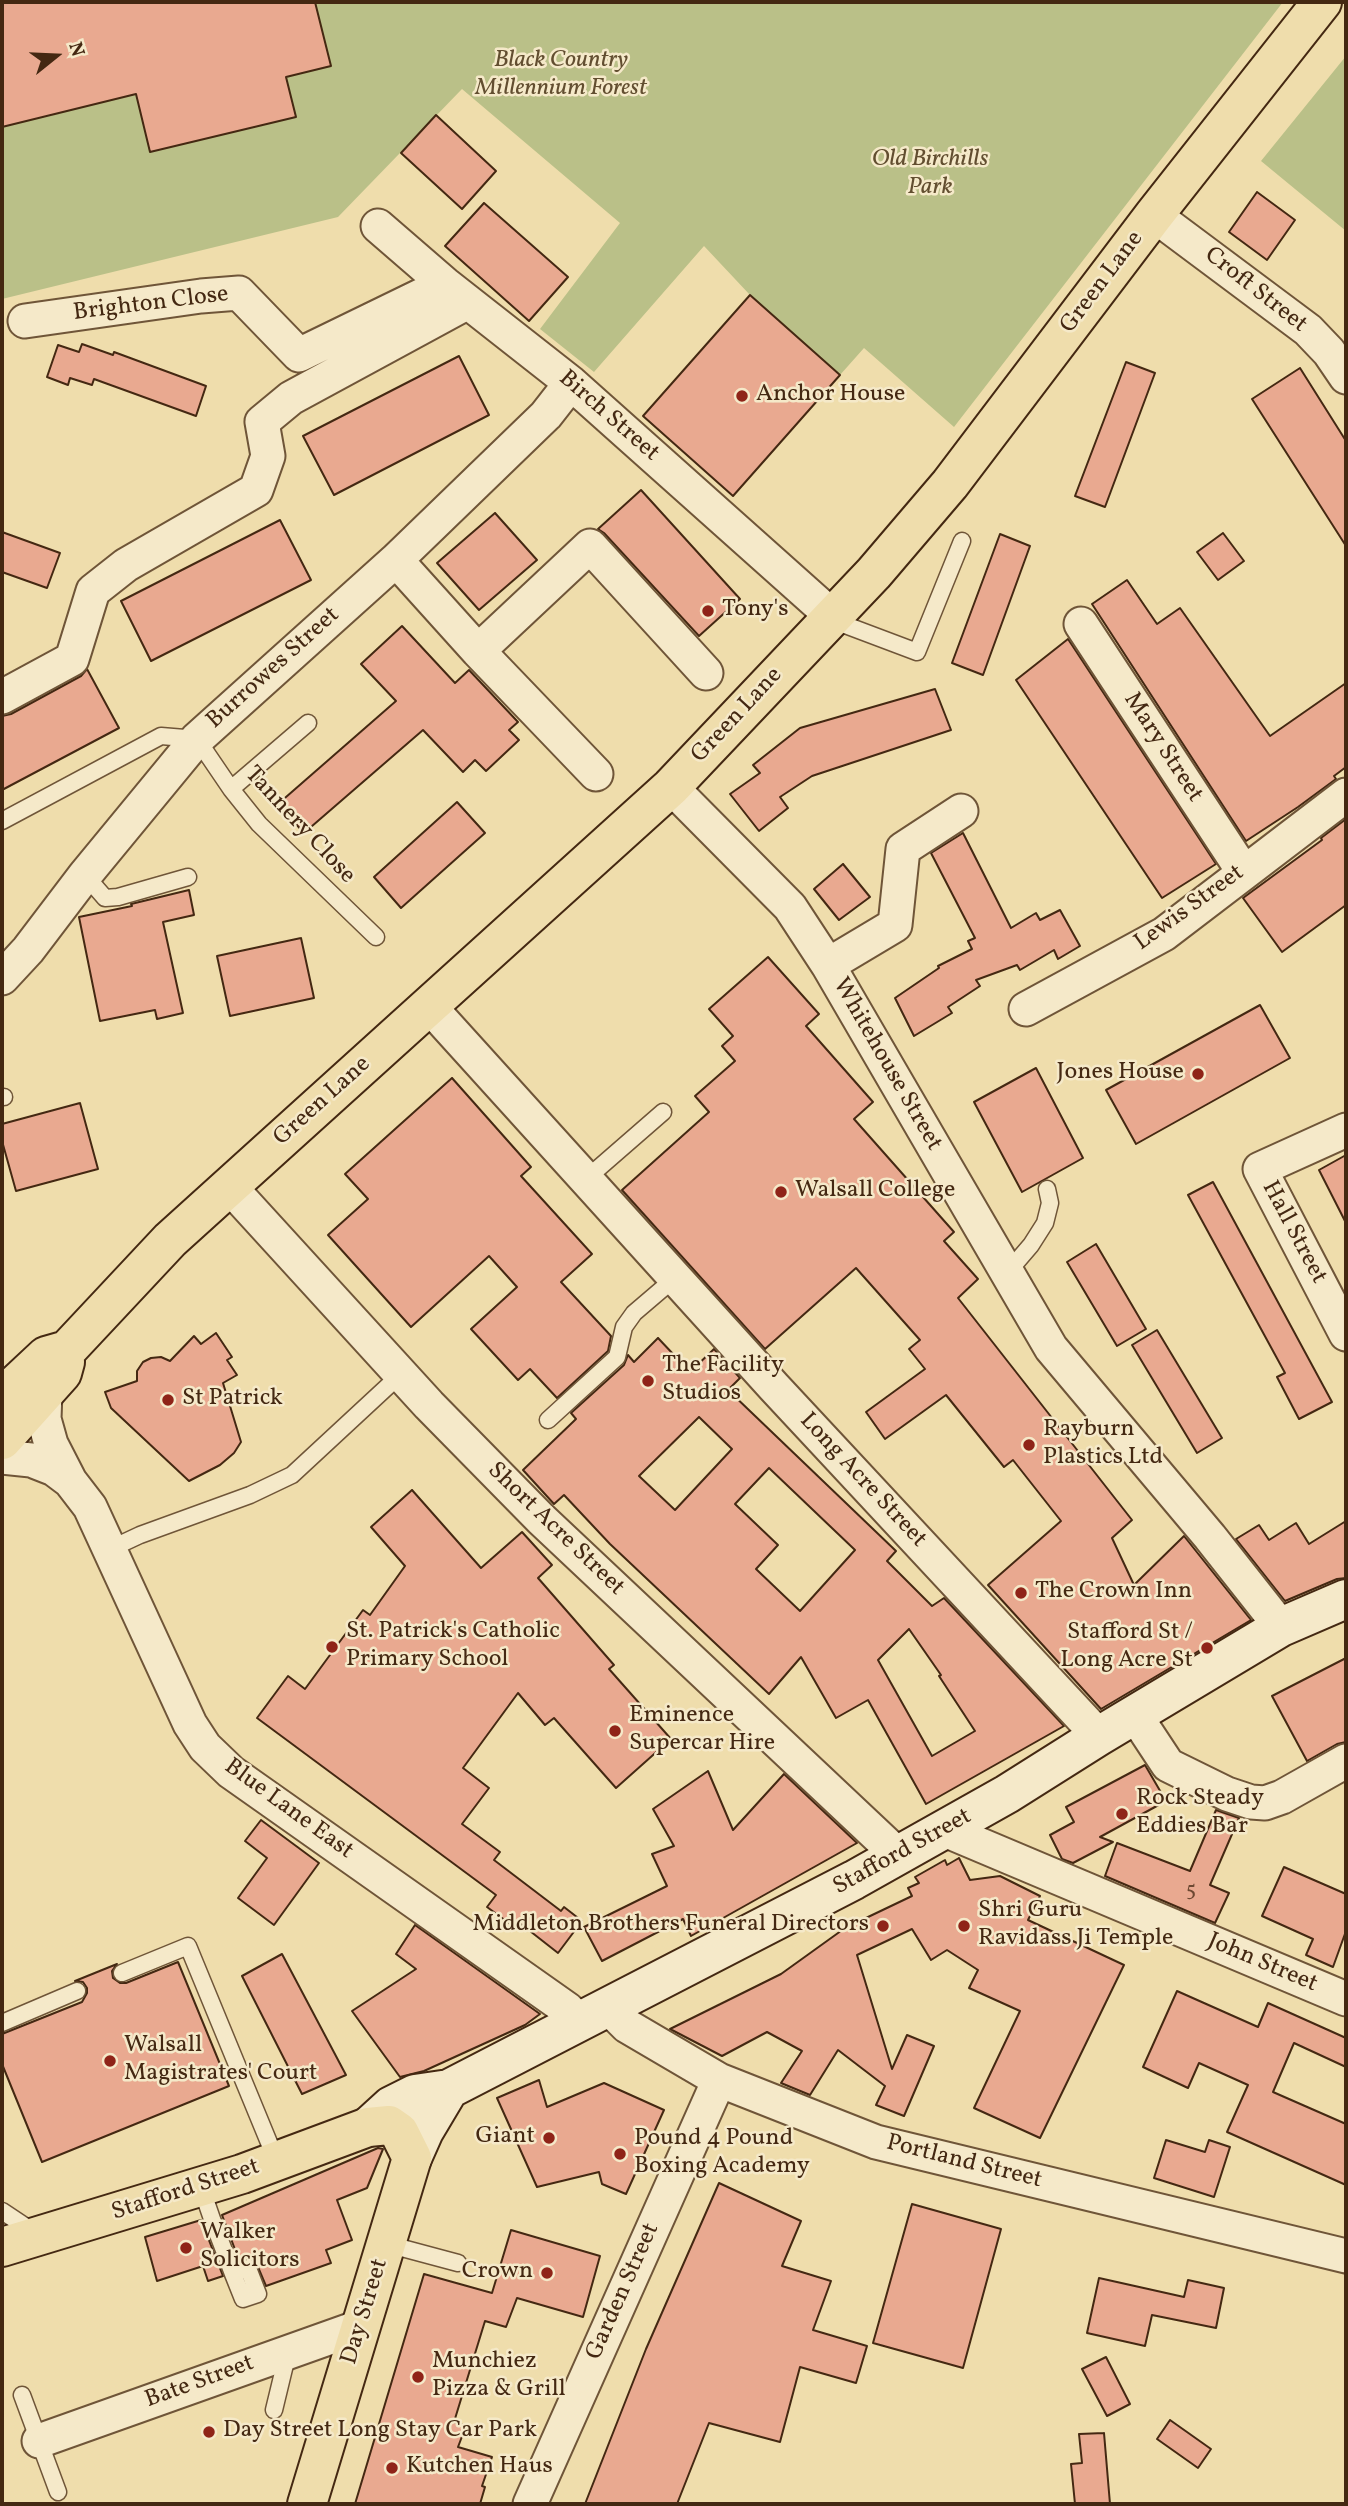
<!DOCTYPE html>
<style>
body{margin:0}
#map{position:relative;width:1348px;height:2506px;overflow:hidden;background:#efddac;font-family:Vollkorn,serif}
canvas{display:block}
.frame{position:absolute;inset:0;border:4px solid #442812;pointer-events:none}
.north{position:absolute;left:21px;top:21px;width:70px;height:70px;-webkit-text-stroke:5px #f5e9c9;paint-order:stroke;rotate:72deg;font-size:19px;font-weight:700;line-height:28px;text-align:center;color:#442812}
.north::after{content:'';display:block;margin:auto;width:24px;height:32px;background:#442812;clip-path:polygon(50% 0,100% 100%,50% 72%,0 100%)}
</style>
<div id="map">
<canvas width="1348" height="2506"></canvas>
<div class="frame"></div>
<div class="north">N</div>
</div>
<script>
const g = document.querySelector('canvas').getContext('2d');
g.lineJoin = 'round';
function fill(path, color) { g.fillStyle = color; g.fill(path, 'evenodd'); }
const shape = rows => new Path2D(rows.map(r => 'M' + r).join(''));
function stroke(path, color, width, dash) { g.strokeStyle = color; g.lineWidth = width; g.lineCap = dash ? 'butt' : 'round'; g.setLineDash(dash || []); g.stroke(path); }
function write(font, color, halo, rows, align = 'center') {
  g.font = font + ' Vollkorn,serif'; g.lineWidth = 5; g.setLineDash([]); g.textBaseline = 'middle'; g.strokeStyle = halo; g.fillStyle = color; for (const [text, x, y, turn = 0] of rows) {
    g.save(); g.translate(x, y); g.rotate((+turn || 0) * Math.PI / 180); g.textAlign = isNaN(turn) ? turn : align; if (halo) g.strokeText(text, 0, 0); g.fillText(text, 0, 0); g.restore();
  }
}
const green = shape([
 [2,2,1283,2,954,427,864,348,840,375,750,295,704,246,594,372,540,329,620,223,462,89,338,217,2,299],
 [1346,56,1346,231,1261,161]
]);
const building = shape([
 [2,2,315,2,331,66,286,77,296,117,150,152,136,94,2,127,2,2],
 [436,115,496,171,462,209,401,153,436,115],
 [1257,192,1295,220,1267,260,1229,232,1257,192],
 [484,203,568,277,529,321,445,246,484,203],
 [750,295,840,375,733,496,643,416,750,295],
 [82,344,113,355,114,352,206,386,196,416,94,379,92,385,70,378,68,385,47,377,58,345,79,352,82,344],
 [459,356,489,415,334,495,303,436,459,356],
 [1126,362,1155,373,1105,507,1075,496,1126,362],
 [1300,368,1346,441,1346,546,1252,399,1300,368],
 [641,490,740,599,699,636,604,533,598,529,641,490],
 [495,513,537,560,479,610,437,563,495,513],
 [280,520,311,580,151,661,121,601,280,520],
 [2,532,60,553,47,588,2,572,2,532],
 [1223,533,1244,561,1218,580,1197,552,1223,533],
 [1000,534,1030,546,983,675,952,663,1000,534],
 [1127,580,1157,624,1180,608,1270,736,1346,683,1346,767,1334,776,1336,779,1298,807,1246,841,1092,604,1127,580],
 [402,626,455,683,469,670,518,722,509,730,519,740,486,771,475,760,463,772,423,730,304,833,278,804,396,701,361,664,402,626],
 [1068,639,1216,864,1162,898,1016,680,1068,639],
 [87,669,119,728,2,790,2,716,11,714,81,676,87,669],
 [935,689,951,730,812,776,780,797,788,808,759,831,730,794,760,773,753,765,800,728,935,689],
 [457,802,485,833,401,908,374,877,457,802],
 [1346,819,1346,905,1282,952,1243,898,1322,840,1321,838,1346,819],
 [963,833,1011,928,1036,913,1040,920,1060,910,1080,946,1058,959,1054,950,1020,970,1017,965,976,980,980,986,948,1007,952,1013,914,1036,895,998,939,968,938,966,972,949,968,941,975,938,931,853,963,833],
 [843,864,870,897,839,920,814,889,843,864],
 [189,890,194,915,163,922,183,1013,157,1019,155,1010,100,1021,79,917,132,906,131,904,189,890],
 [301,938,314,998,230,1016,217,956,301,938],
 [768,957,819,1014,806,1026,873,1102,854,1119,954,1232,944,1241,978,1279,958,1298,1132,1520,1112,1538,1134,1585,1184,1536,1251,1620,1101,1709,988,1585,1061,1521,1013,1460,1004,1467,946,1395,885,1439,866,1412,925,1369,909,1349,920,1340,856,1268,765,1349,622,1190,709,1112,695,1096,735,1061,722,1046,733,1036,709,1009,768,957],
 [1260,1005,1290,1058,1136,1144,1106,1090,1260,1005],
 [1036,1068,1083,1158,1022,1192,974,1102,1036,1068],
 [452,1078,531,1167,521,1176,592,1254,561,1282,611,1336,608,1351,557,1398,530,1369,518,1380,471,1329,517,1287,489,1256,411,1327,328,1235,368,1199,345,1174,452,1078],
 [80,1103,98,1169,16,1191,2,1141,2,1124,80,1103],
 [1346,1155,1346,1223,1319,1170,1346,1155],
 [1213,1182,1332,1402,1299,1419,1277,1377,1285,1373,1188,1195,1213,1182],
 [1096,1244,1146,1329,1117,1346,1067,1262,1096,1244],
 [1157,1330,1222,1438,1197,1453,1132,1345,1157,1330],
 [216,1333,232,1357,227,1360,237,1375,223,1383,241,1442,234,1453,220,1465,189,1481,111,1408,105,1392,137,1381,137,1371,143,1362,151,1358,161,1357,170,1361,194,1336,201,1344,216,1333],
 [658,1338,690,1372,714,1349,740,1378,728,1390,896,1551,887,1561,932,1606,944,1598,1064,1726,926,1804,868,1700,836,1718,801,1657,769,1694,610,1544,564,1495,554,1504,523,1470,576,1419,571,1413,624,1365,628,1355,634,1362,658,1338],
 [699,1417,732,1449,675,1510,639,1476,699,1417],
 [769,1468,855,1550,800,1611,756,1569,778,1545,735,1504,769,1468],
 [909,1629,941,1675,939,1676,975,1731,932,1756,878,1660,909,1629],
 [412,1490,481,1568,522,1532,552,1565,538,1578,614,1665,609,1669,671,1739,616,1788,554,1718,545,1725,518,1693,463,1768,489,1788,462,1824,500,1852,494,1860,561,1911,564,1907,582,1921,558,1953,521,1924,517,1929,487,1907,496,1895,257,1718,288,1676,305,1689,363,1610,370,1615,405,1566,371,1527,412,1490],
 [1346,1521,1346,1578,1337,1579,1285,1601,1236,1539,1259,1525,1269,1540,1296,1523,1309,1544,1346,1521],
 [1346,1658,1346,1742,1337,1744,1307,1761,1272,1696,1346,1658],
 [1145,1765,1166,1801,1100,1837,1113,1842,1073,1863,1062,1859,1050,1835,1074,1822,1066,1807,1145,1765],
 [708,1771,733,1830,784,1774,857,1843,691,1936,683,1919,602,1961,584,1927,667,1886,652,1854,674,1846,653,1809,708,1771],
 [1216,1810,1239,1818,1210,1885,1229,1893,1215,1923,1105,1876,1117,1843,1190,1871,1216,1810],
 [261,1820,319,1863,274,1925,238,1898,267,1858,245,1841,261,1820],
 [959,1858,970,1880,1000,1876,1040,1896,1028,1920,1124,1965,1040,2138,974,2108,1020,2011,969,1988,978,1970,947,1950,931,1960,912,1929,857,1955,892,2069,907,2035,934,2046,904,2116,876,2105,885,2086,838,2050,810,2095,781,2083,802,2051,767,2032,722,2056,670,2029,781,1974,845,1928,912,1896,908,1888,919,1883,915,1877,945,1860,947,1865,959,1858],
 [1284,1867,1346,1894,1346,1931,1333,1967,1306,1955,1313,1939,1262,1916,1284,1867],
 [415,1925,540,2014,525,2025,424,2071,400,2077,352,2011,416,1969,396,1954,415,1925],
 [282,1954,346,2075,302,2094,242,1976,282,1954],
 [178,1962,229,2086,42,2162,2,2064,2,2034,82,2002,87,1993,87,1988,83,1982,75,1981,117,1964,112,1971,113,1978,120,1983,126,1983,178,1962],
 [1177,1991,1258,2027,1268,2003,1346,2038,1346,2067,1294,2043,1273,2092,1346,2124,1346,2185,1227,2132,1248,2085,1199,2063,1188,2088,1143,2067,1177,1991],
 [539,2080,547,2107,604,2083,664,2110,626,2194,602,2184,599,2172,537,2187,497,2098,539,2080],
 [1166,2140,1205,2152,1209,2140,1230,2147,1214,2197,1154,2178,1166,2140],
 [378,2148,383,2149,367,2188,337,2200,352,2240,326,2250,331,2263,266,2286,255,2260,249,2258,239,2260,222,2215,378,2148],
 [719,2183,801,2221,782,2266,831,2281,813,2330,867,2346,856,2383,800,2367,780,2442,709,2423,677,2504,585,2504,646,2349,719,2183],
 [912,2204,1001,2229,963,2368,873,2343,912,2204],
 [201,2220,223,2276,208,2281,203,2266,157,2281,145,2237,201,2220],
 [511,2230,600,2256,583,2317,517,2298,506,2327,485,2321,454,2422,466,2426,458,2447,492,2457,482,2486,485,2487,480,2504,355,2504,424,2274,492,2293,511,2230],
 [1099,2278,1184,2297,1188,2280,1224,2288,1216,2328,1152,2315,1145,2346,1087,2333,1099,2278],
 [1106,2357,1130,2404,1107,2416,1082,2369,1106,2357],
 [1170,2420,1211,2449,1198,2468,1157,2439,1170,2420],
 [1104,2433,1110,2504,1075,2504,1071,2464,1082,2463,1079,2434,1104,2433]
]);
const lane = shape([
 [832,620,917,652,962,541],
 [231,789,308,723],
 [2,821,161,736,197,739,231,789,259,824,376,937],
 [85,875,105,898,118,897,188,877],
 [2,1097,4,1097],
 [586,1179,663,1112],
 [1007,1273,1031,1245,1045,1223,1050,1203,1047,1189],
 [548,1420,617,1357,624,1327,634,1313,675,1278],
 [110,1549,140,1535,250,1495,292,1475,401,1374],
 [122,1973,188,1946,277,2162],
 [2,2023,77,1991],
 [201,2187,212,2219,233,2274,243,2299,258,2294,248,2268,233,2274],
 [2,2211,35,2233],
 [387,2244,458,2263],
 [22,2395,58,2492],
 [274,2410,288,2352]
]);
const street = shape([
 [1154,215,1308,330,1329,352,1346,377],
 [378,226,445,284,571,383,832,616],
 [25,321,201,296,239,293,299,355,445,284],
 [396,560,478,651,590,546,706,673],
 [1081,624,1243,871],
 [478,651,596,774],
 [2,697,72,659,93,591,126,565,256,490,268,456,262,422,291,398,468,302],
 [671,787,790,907,828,965,1051,1348,1210,1537,1281,1627],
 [828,965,895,925,903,849,961,811],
 [2,978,28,950,85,875,197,739,396,560,546,415,571,383],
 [429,1006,774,1387,1099,1736],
 [1026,1009,1164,934,1346,795],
 [1346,1130,1260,1169,1346,1334],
 [229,1186,429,1405,541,1519,899,1856],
 [45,1392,44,1419,51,1444,70,1481,90,1507,190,1724,205,1747,231,1772,567,2009,580,2022],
 [2,1457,31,1460,54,1469,70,1481],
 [1135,1715,1168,1765,1227,1794,1251,1802,1265,1803,1282,1797,1346,1761],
 [945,1830,1346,1999],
 [608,2007,627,2026,719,2080,876,2142,1346,2256],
 [39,2441,362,2326],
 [530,2504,719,2080]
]);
const secondary = shape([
 [368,2127,391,2106,415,2094,449,2089,854,1880,1007,1794,1099,1736,1281,1627,1346,1599],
 [412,2158,424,2131,449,2089]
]);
const highway = shape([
 [2,1397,46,1356,67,1350,170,1240,671,787,874,573,950,484,1154,215,1322,2],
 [2,1440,62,1373,65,1362],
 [2,2247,242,2174,368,2127,389,2125,399,2132,412,2158,307,2504]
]);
const markers = [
 [742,396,7,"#8f2418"],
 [708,611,7,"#8f2418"],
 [1198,1074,7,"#8f2418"],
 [781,1192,7,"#8f2418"],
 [648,1381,7,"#8f2418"],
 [168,1400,7,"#8f2418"],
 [1029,1445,7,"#8f2418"],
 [1021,1593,7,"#8f2418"],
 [332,1647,7,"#8f2418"],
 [1207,1648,7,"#8f2418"],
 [615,1731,7,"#8f2418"],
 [1122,1814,7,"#8f2418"],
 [883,1926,7,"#8f2418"],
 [964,1926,7,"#8f2418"],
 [110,2061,7,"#8f2418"],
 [549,2138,7,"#8f2418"],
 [620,2154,7,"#8f2418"],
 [186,2248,7,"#8f2418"],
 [547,2273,7,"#8f2418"],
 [418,2377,7,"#8f2418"],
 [209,2432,7,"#8f2418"],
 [392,2468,7,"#8f2418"]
];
const numberNames = [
 ["5",1191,1891]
];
const parkNames = [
 ["Black Country",561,62],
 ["Millennium Forest",561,90],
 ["Old Birchills",930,161],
 ["Park",930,189]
];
const streetNames = [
 ["Green Lane",1103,283,-53],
 ["Croft Street",1255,291,38],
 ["Brighton Close",151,305,-7],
 ["Birch Street",608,417,41],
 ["Burrowes Street",274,669,-42],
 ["Green Lane",738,716,-47],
 ["Mary Street",1162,748,57],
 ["Tannery Close",299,826,47],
 ["Lewis Street",1190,909,-36],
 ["Whitehouse Street",886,1065,60],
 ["Green Lane",323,1102,-42],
 ["Hall Street",1293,1233,62],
 ["Long Acre Street",862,1481,47],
 ["Short Acre Street",555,1530,44],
 ["Blue Lane East",288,1810,36],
 ["Stafford Street",903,1853,-29],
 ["John Street",1262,1964,23],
 ["Portland Street",964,2163,14],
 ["Stafford Street",186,2191,-18],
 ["Garden Street",624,2292,-66],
 ["Day Street",366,2312,-73],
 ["Bate Street",200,2383,-20]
];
const poiNames = [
 ["Anchor House",756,396],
 ["Tony's",722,611],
 ["Jones House",1184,1074,"right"],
 ["Walsall College",795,1192],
 ["The Facility",662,1367],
 ["Studios",662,1395],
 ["St Patrick",182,1400],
 ["Rayburn",1043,1431],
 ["Plastics Ltd",1043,1459],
 ["The Crown Inn",1035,1593],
 ["St. Patrick's Catholic",346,1633],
 ["Primary School",346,1661],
 ["Stafford St /",1193,1634,"right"],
 ["Long Acre St",1193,1662,"right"],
 ["Eminence",629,1717],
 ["Supercar Hire",629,1745],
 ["Rock Steady",1136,1800],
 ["Eddies Bar",1136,1828],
 ["Shri Guru",978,1912],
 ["Ravidass Ji Temple",978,1940],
 ["Middleton Brothers Funeral Directors",869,1926,"right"],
 ["Walsall",124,2047],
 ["Magistrates' Court",124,2075],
 ["Giant",535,2138,"right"],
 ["Pound 4 Pound",634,2140],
 ["Boxing Academy",634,2168],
 ["Walker",200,2234],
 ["Solicitors",200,2262],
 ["Crown",533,2273,"right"],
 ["Munchiez",432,2363],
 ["Pizza & Grill",432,2391],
 ["Day Street Long Stay Car Park",223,2432],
 ["Kutchen Haus",406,2468]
];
fill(green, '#bac088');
fill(building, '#e9a990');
stroke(building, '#442812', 2);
stroke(lane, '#6f5538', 19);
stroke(street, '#6f5538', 37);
stroke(secondary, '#442812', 42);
stroke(highway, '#442812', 42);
stroke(lane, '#f5e9c9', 16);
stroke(street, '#f5e9c9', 33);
stroke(secondary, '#f5e9c9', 38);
stroke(highway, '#efddac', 38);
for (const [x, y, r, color] of markers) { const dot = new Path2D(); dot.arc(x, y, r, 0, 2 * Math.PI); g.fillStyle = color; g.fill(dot); stroke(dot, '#f5e9c9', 2.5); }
write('21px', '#6d4832', null, numberNames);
write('italic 24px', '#624e30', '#f5e9c9', parkNames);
write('24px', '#442812', '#f5e9c9', streetNames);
write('24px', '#442812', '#f5e9c9', poiNames, 'left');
</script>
